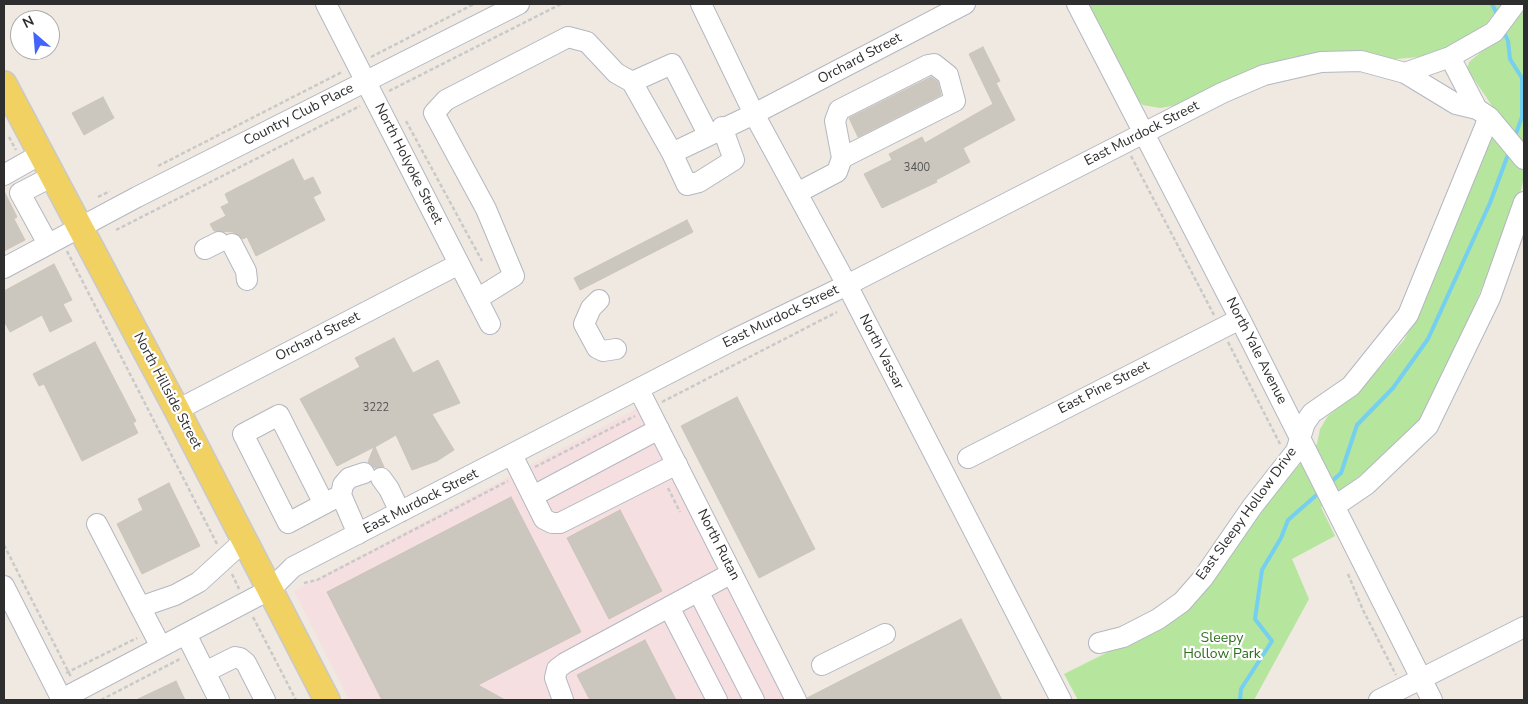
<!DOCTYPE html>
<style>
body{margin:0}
#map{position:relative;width:1528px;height:704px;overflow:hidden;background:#efe9e1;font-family:"Nunito Sans",sans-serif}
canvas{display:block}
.frame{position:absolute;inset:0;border:5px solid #2e2e2e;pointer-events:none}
.north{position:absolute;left:10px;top:10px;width:50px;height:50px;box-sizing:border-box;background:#fff;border:1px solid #ababab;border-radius:50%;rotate:333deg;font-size:14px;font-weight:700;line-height:20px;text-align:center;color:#2e2e2e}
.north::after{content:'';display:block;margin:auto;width:18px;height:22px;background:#4264fb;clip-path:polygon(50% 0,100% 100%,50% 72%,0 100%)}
</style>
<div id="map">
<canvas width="1528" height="704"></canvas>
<div class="frame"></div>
<div class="north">N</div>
</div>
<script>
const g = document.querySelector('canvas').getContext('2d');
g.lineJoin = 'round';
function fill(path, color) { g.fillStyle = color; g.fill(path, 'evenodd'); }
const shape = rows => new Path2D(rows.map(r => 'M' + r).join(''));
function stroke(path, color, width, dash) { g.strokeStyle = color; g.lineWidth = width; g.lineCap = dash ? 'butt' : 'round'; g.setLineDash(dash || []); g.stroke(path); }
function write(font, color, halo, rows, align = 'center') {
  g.font = font + ' "Nunito Sans",sans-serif'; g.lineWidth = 4.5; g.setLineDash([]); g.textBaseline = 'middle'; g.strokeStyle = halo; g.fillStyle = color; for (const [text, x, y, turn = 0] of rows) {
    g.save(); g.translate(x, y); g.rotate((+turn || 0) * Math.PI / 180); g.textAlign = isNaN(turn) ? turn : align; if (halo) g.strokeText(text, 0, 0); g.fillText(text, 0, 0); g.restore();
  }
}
const medical = shape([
 [653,400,805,700,349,700,294,591]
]);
const green = shape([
 [1086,4,1502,4,1487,23,1468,38,1441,52,1419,57,1396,59,1317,53,1289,58,1257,68,1178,105,1160,108,1143,105,1132,95],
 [1524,5,1524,177,1520,194,1448,371,1417,426,1405,439,1321,507,1335,536,1292,559,1309,599,1254,700,1078,700,1064,674,1140,636,1261,510,1317,444,1320,429,1328,416,1359,391,1404,340,1416,318,1497,113,1467,69,1469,62,1504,33]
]);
const stream = shape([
 [1492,4,1498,16],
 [1503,30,1508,41,1510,59,1522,78,1522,117,1514,139],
 [1329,484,1341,473,1357,425,1393,388,1428,339,1490,203,1509,152],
 [1240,700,1241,689,1272,641,1255,619,1262,570,1281,538,1288,520,1320,492]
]);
const building = shape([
 [983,47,1000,81,996,83,1015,120,963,148,970,162,936,180,937,182,882,208,864,174,892,160,889,154,922,137,925,143,993,104,969,54,983,47],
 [931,77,938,82,941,95,858,137,849,118,931,77],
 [103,97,114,118,84,135,72,113,103,97],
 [293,159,304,181,313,177,321,193,313,197,325,220,256,256,247,237,243,239,233,232,214,231,210,224,226,216,221,207,229,203,225,194,293,159],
 [4,191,17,217,14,219,25,240,4,251,4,191],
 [687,220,693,232,580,290,574,278,687,220],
 [54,264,72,300,63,304,72,321,50,332,42,315,10,332,4,321,4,291,54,264],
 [394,338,413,373,438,360,460,403,432,414,454,450,437,461,412,470,396,435,375,447,384,467,375,468,368,462,374,447,337,466,300,399,360,367,355,358,394,338],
 [95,342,136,421,133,423,138,433,82,461,44,384,39,386,33,374,95,342],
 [737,397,815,549,759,578,681,426,737,397],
 [169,483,200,546,142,574,117,524,143,510,138,499,169,483],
 [511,497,581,632,478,685,505,700,382,700,327,592,511,497],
 [620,510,662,591,609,619,567,538,620,510],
 [961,619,1002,700,808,700,807,698,961,619],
 [645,640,676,700,590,700,577,675,645,640],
 [176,681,185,700,136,700,176,681]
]);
const path = shape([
 [371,57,474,4],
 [389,91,561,4],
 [406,121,482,261],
 [9,137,16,150],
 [1131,156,1214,315],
 [158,166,342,72],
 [98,197,110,191],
 [116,230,360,106],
 [67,251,217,544],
 [1228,342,1280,444],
 [662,402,837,312],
 [535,467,635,416],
 [668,488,680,512],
 [4,545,71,677],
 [232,574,239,589],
 [1348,574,1363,610,1396,675],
 [304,583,317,580,508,481],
 [253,617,296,700],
 [66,673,137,638],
 [101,700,180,659]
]);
const minor = shape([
 [326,4,490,324],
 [701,4,754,114,847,285,1061,700],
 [1077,4,1240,319,1432,700],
 [1450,57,1477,109,1489,117,1524,159],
 [1405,73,1456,104,1477,109],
 [632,82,672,64,708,134],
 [672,153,687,185,699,182,734,160,722,127],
 [4,175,41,154],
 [797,193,837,172,842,158,955,101,948,75,934,64,928,65,839,110,835,121,842,158],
 [48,244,20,193,53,176],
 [232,244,246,271,247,280],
 [205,249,219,242],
 [4,268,137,197,519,4],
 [477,299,514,276,486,209,434,113,446,100,568,37,587,42,616,73,632,82,672,153,754,114,965,4],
 [599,300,591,308,584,324,597,348,603,351,616,349],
 [639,390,796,700],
 [177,410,459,264],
 [512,455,544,519,552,523,560,523,677,464],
 [968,458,1240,319],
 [381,478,389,489,400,512],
 [341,495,343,485,349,478,364,473],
 [533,496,659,429],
 [324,504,279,415,243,434,288,523,341,495,358,534],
 [1335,506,1366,485,1428,426,1490,298,1524,202],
 [97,524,161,647],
 [4,586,62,700],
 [698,591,754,700],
 [140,607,175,595,199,582,245,540],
 [669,607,717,700],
 [186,634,219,700],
 [1099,643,1123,637,1158,619,1182,602,1203,578,1252,507,1296,451,1305,423,1312,413,1351,386,1408,315,1489,117],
 [822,665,885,634],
 [205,672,235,657,240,658,246,663,265,700],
 [60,700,271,589,293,567,733,340,847,285,1222,93,1264,75,1321,62,1361,61,1405,73,1450,57,1494,32,1515,4],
 [563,700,555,678,557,669,565,663,732,573],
 [1379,700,1524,627]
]);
const major = shape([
 [4,84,177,410,327,700]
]);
const numberNames = [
 ["3400",917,168],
 ["3222",376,408]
];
const streetNames = [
 ["Orchard Street",860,59,-28],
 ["Country Club Place",299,115,-27],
 ["East Murdock Street",1142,134,-27],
 ["North Holyoke Street",408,164,63],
 ["East Murdock Street",781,317,-26],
 ["Orchard Street",318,337,-27],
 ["North Yale Avenue",1256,351,63],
 ["North Vassar",881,352,63],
 ["East Pine Street",1104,388,-27],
 ["North Hillside Street",167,391,62],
 ["East Murdock Street",421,502,-27],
 ["East Sleepy Hollow Drive",1247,514,-54],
 ["North Rutan",718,545,63]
];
const parkNames = [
 ["Sleepy",1222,639],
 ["Hollow Park",1222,655]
];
fill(medical, '#f5dfe0');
fill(green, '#b6e59e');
stroke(stream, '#75cff0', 4);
fill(building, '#cbc7bf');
stroke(building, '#cbc5ba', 1);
stroke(minor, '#b4b7c1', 22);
stroke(major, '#c9c9c9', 28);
stroke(path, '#c9c9c9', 2.5, [4, 2.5]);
stroke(minor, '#fff', 20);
stroke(major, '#f2d163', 25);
write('11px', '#555452', null, numberNames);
write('14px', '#2e2e2e', '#fff', streetNames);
write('14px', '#2c6e1b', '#fff', parkNames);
</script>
